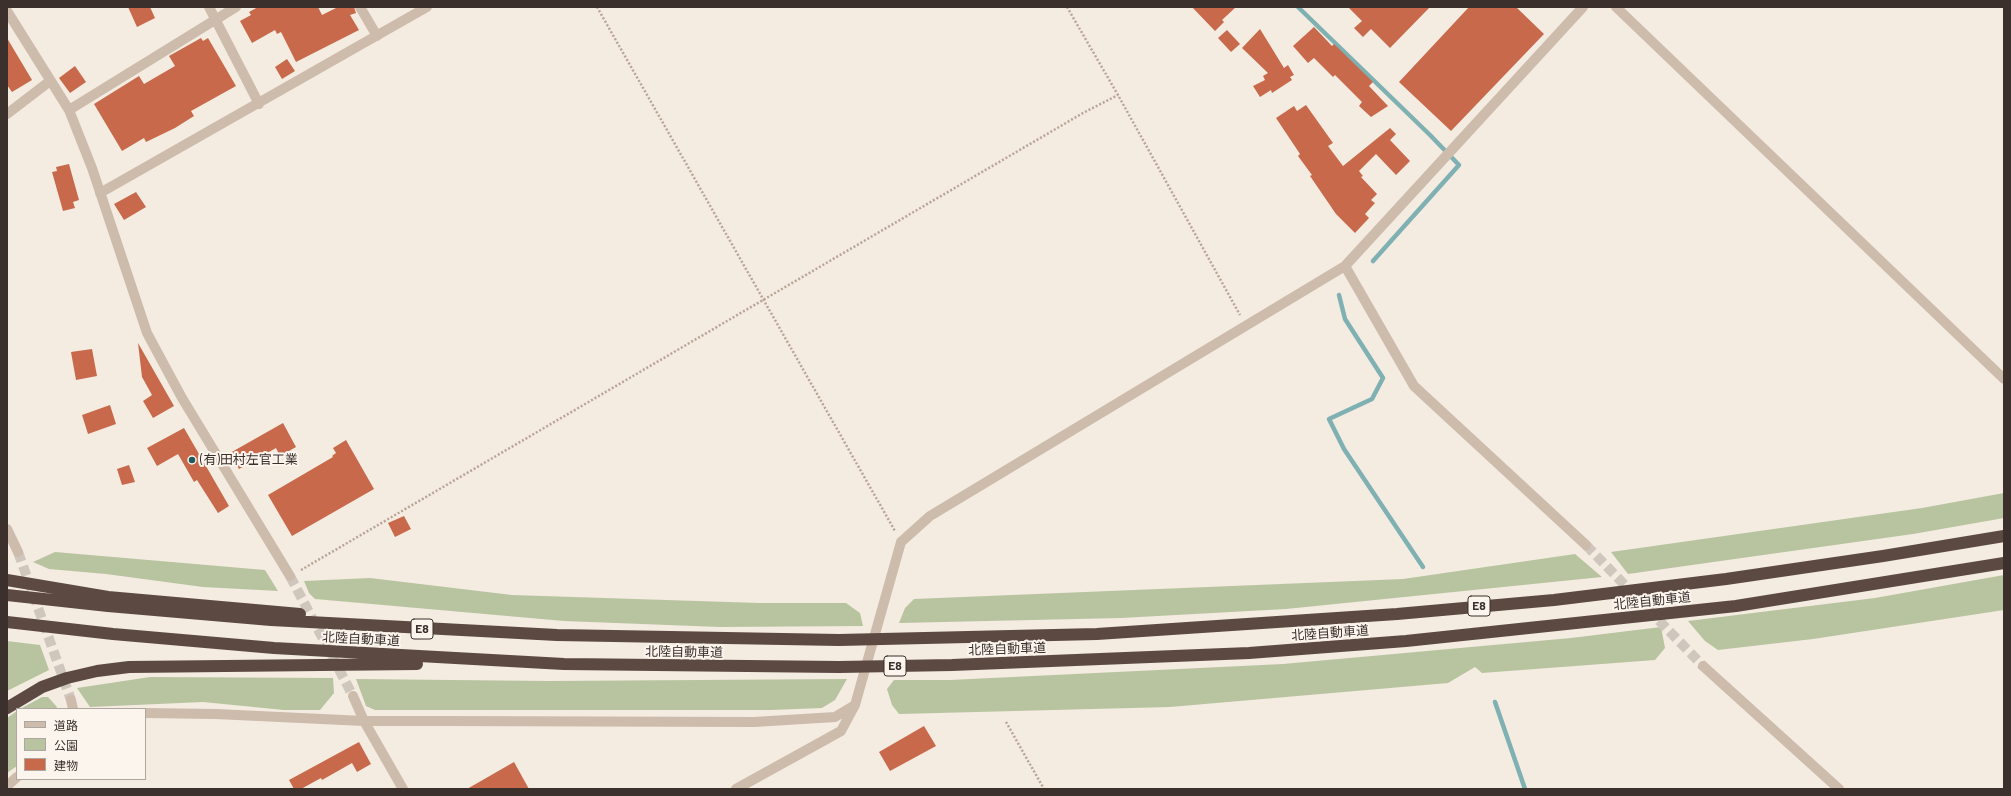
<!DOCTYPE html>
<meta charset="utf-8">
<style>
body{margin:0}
#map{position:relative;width:2011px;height:796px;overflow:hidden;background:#f4ebe1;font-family:Barlow,"Noto Sans JP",sans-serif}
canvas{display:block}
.frame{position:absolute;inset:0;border:8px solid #3b302b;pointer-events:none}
.legend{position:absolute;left:16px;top:708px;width:130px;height:72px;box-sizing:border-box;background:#fbf5ee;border:1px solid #aea6a0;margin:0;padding:5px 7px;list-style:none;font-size:12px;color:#3b302b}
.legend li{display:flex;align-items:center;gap:8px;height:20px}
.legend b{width:20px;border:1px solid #aea6a0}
</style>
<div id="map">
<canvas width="2011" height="796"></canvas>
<div class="frame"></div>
<ul class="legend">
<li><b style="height:5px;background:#cdbbac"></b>道路</li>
<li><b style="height:11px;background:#b8c4a0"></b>公園</li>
<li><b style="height:11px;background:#c8694b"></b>建物</li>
</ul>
</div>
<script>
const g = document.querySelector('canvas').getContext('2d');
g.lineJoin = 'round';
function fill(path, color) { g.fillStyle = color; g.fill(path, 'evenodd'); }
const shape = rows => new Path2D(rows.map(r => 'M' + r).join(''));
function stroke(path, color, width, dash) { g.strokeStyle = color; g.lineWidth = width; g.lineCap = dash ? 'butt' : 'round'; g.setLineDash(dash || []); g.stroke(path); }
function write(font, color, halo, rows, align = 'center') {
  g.font = font + ' Barlow,"Noto Sans JP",sans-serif'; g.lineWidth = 4; g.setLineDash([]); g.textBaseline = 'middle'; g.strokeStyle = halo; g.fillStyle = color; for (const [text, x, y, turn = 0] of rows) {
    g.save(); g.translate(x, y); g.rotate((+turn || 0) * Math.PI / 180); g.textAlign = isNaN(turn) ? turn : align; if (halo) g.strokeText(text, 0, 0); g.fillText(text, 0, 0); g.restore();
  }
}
const green = shape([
 [2004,493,2004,518,1913,534,1628,574,1611,552,1922,508],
 [55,552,265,570,278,591,203,587,106,574,49,569,33,562],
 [1575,554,1602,577,1286,609,1121,618,899,623,905,608,914,599,1403,579],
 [2004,575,2004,610,1813,639,1718,650,1705,641,1688,621,1875,598],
 [370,578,512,595,759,603,846,603,860,613,863,626,720,627,564,621,315,599,309,593,304,581],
 [1661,627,1665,648,1655,660,1482,673,1475,667,1448,683,1170,707,899,714,892,705,887,689,894,680,950,680,1283,664,1571,638],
 [7,641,40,645,49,670,7,691],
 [150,677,333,678,334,693,320,710,284,710,203,702,90,707,77,688],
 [356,679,548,681,847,679,835,700,822,708,771,710,375,710,366,706],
 [42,697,48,697,57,707,56,709,20,709],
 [17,711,17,766,7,773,7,718]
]);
const stream = shape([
 [1298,7,1430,135,1459,165,1373,261],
 [1339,295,1345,319,1383,378,1372,399,1329,419,1344,449,1423,567],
 [1495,702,1525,789]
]);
const building = shape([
 [128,7,150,7,155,18,137,27],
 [258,7,318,7,322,15,338,7,354,7,356,13,350,15,359,30,296,62,281,32,277,34,275,30,252,43,240,21,251,15,249,12],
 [1192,7,1236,7,1222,20,1224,22,1215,31],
 [1348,7,1430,7,1390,48,1371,29,1363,37,1354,28,1362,21],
 [1469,7,1516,7,1544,34,1451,131,1399,82],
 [1314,27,1332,46,1334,44,1373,82,1369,86,1388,106,1371,117,1359,106,1362,102,1335,75,1333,77,1314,58,1308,63,1293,46],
 [1260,29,1284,68,1288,65,1294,75,1290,77,1292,80,1272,93,1271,90,1260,97,1253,86,1265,80,1263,76,1268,73,1242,48],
 [1227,30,1240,44,1231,52,1218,38],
 [7,38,32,80,12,92,7,85],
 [201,38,203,41,208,38,236,86,191,111,194,116,175,128,146,142,144,138,122,151,94,104,139,76,144,84,175,66,169,56],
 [287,59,295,71,282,79,275,67],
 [75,66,86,82,70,93,59,78],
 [1306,105,1333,143,1328,146,1343,166,1390,128,1396,134,1390,140,1410,161,1396,175,1376,154,1359,171,1363,176,1361,177,1377,194,1371,200,1375,203,1365,214,1369,218,1355,233,1336,214,1310,176,1312,175,1298,156,1300,154,1276,118,1294,106,1297,111],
 [69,164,79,200,73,202,75,208,63,211,52,172,57,171,56,167],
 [136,192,146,207,124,220,114,204],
 [138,343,174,406,153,418,143,401,152,395,142,377],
 [92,349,97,376,76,380,71,352],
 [110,405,116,424,88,434,82,415],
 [283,423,296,447,280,456,276,448,239,469,230,453],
 [184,428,229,506,218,513,197,480,194,482,178,454,157,466,147,448],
 [346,440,374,489,292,536,268,495,333,457,332,456,336,453,333,448],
 [129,465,135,482,122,485,117,469],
 [404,516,411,529,395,537,388,523],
 [924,726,936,746,890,771,879,752],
 [359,742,371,764,357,772,352,763,322,780,321,778,301,789,294,789,289,780],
 [514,762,529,789,467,789]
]);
const minorTunnel = shape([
 [1586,545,1703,666],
 [18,552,71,700],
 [290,576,353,696]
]);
const path = shape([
 [597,7,895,531],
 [1067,7,1118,95,1240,315],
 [301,570,1083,113,1118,95],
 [1006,722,1044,789]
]);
const minor = shape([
 [209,7,259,104],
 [360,7,377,36],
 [1616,7,2004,379],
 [7,11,69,110,92,168,147,333,182,398,290,576],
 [69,110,236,7],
 [7,114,50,81],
 [100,193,427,7],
 [1345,266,1414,386,1586,545],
 [7,529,18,552],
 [1703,666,1839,789],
 [353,696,364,721,403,789],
 [71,700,73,709],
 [145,713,216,714,364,721,442,721,754,722,835,717,855,705,901,542,930,516,1345,266,1583,7],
 [7,786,17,777],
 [736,789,841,731,855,705]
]);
const highway = shape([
 [7,580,108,597,300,614],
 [7,595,108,606,271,620,557,635,839,640,1097,634,1397,614,1554,600,1726,579,1883,556,2004,536],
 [7,622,113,634,274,648,564,664,839,667,952,665,1249,653,1406,641,1736,606,2004,563],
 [7,708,42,687,67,678,97,671,129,667,417,664]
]);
const markers = [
 [192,460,4,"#1f5a5e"]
];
const shields = [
 [1479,606,22],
 [422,629,22],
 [895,666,22]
];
const shieldNames = [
 ["E8",1479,606],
 ["E8",422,629],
 ["E8",895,666]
];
const poiNames = [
 ["(有)田村左官工業",200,460]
];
const streetNames = [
 ["北陸自動車道",1652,601,-6],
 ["北陸自動車道",1330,633,-4],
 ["北陸自動車道",361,639,3],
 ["北陸自動車道",1007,649,-2],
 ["北陸自動車道",684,652,1]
];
fill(green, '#b8c4a0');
stroke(stream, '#7fb0b2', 4.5);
fill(building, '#c8694b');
stroke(minorTunnel, '#cfc6bd', 10, [10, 5]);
stroke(path, '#b9a596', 2.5, [2, 2]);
stroke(minor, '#cdbbac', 10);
stroke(highway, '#5c4a42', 12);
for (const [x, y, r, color] of markers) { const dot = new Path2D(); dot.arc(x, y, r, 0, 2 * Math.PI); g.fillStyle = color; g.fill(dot); stroke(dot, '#fbf5ee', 1.5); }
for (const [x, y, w] of shields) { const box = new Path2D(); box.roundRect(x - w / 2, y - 10, w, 20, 3); g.fillStyle = '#fbf5ee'; g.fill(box); stroke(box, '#3b302b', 1); }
write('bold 12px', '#3b302b', null, shieldNames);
write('13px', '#3b302b', '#fbf5ee', poiNames, 'left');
write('13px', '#3b302b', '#fbf5ee', streetNames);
</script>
